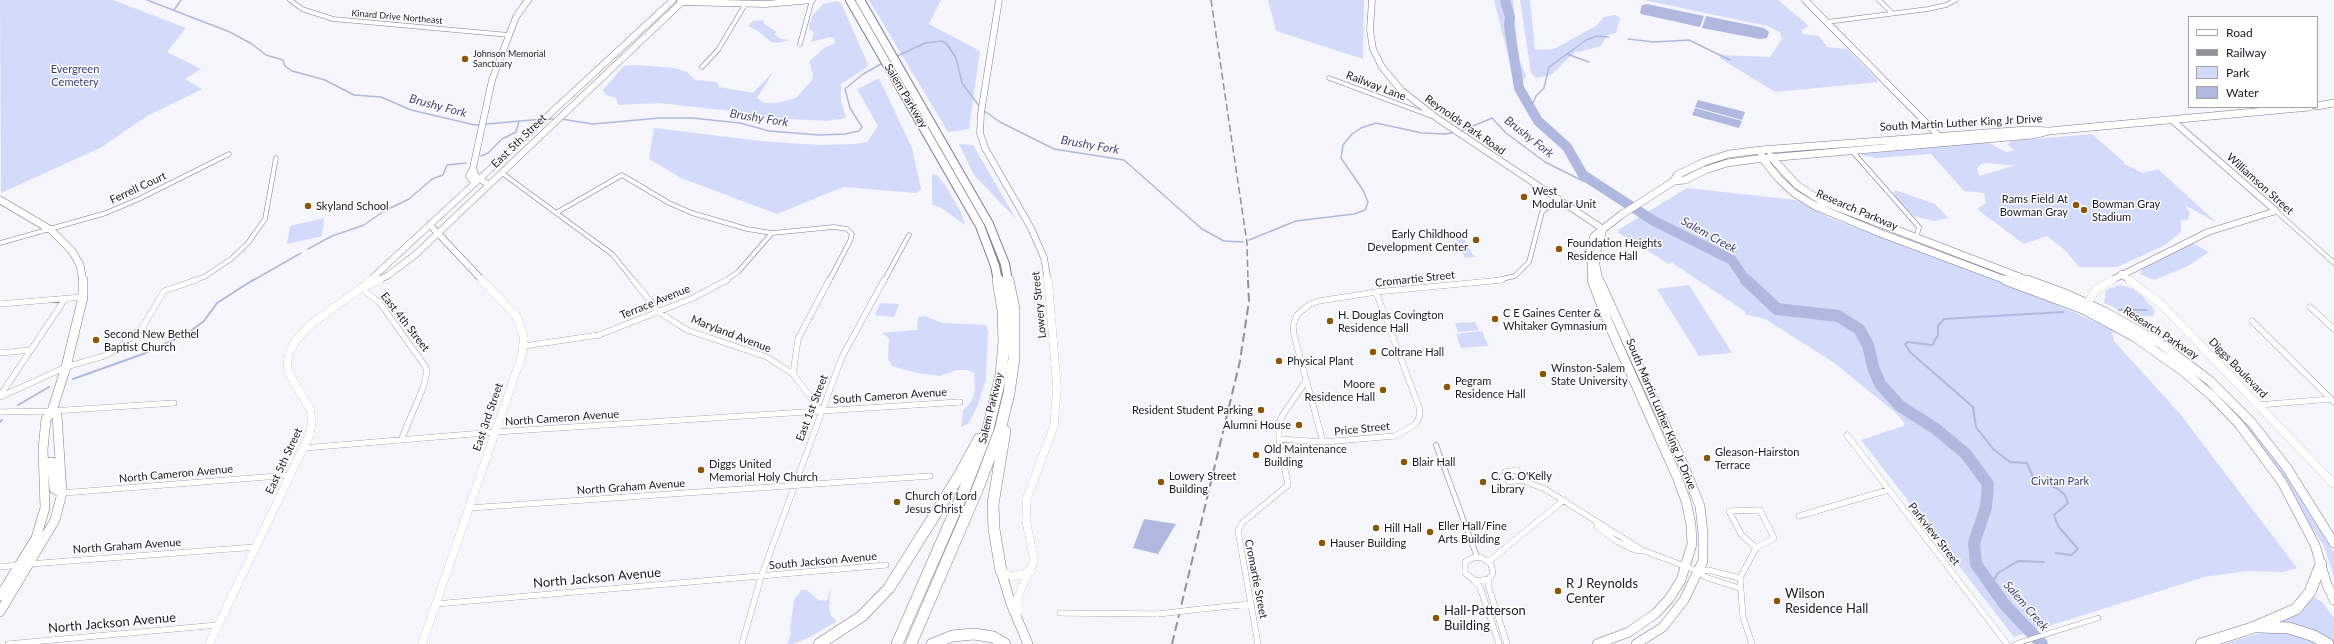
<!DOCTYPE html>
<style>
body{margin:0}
#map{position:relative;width:2334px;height:644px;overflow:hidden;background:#f5f6fc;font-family:Lato,sans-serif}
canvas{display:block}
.legend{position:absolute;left:2188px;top:16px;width:130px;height:92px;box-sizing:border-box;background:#fff;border:1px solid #a2a3a7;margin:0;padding:5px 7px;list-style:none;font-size:12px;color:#171923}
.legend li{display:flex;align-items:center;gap:8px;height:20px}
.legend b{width:20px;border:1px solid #a2a3a7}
</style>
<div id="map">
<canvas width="2334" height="644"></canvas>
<ul class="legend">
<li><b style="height:5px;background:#fff"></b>Road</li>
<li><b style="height:5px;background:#909199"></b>Railway</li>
<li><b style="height:11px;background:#d4dafa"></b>Park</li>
<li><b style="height:11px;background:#b1b8e0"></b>Water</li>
</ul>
</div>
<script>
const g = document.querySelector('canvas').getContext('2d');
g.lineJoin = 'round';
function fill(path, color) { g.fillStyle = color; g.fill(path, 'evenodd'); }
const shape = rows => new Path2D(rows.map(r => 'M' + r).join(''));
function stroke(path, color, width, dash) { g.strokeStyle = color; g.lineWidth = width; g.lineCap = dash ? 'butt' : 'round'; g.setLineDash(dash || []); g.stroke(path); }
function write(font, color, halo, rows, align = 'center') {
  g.font = font + ' Lato,sans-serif'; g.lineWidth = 3; g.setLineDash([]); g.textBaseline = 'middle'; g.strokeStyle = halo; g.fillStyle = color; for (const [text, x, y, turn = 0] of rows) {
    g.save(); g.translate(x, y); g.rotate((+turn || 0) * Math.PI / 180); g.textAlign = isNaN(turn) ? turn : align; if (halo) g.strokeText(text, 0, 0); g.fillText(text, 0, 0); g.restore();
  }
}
const green = shape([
 [0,0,113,0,186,28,167,52,201,69,185,79,202,89,147,116,100,148,1,193],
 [869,0,941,0,929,24,980,51,969,129,948,132],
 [1268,0,1364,0,1363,59,1276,31],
 [1494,0,1513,0,1519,59,1526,76,1524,79,1514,80],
 [1520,0,1530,0,1535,50,1554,49,1596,26,1604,17,1615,15,1620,18,1616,33,1607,35,1601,46,1578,52,1576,51,1551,75,1536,78,1531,73],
 [1644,0,1778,0,1809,26,1801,30,1803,34,1819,36,1827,47,1847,49,1879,82,1775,92,1720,58,1720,55,1770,57,1782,39,1780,32,1767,26],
 [837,1,841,3,868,64,866,68,841,84,841,100,846,118,828,121,770,118,749,113,659,103,618,105,616,98,606,95,603,90,624,66,637,65,674,68,687,72,695,80,717,82,719,87,753,93,774,71,757,98,764,103,776,103,796,98,812,80,813,74,809,62,824,48,835,43,834,38,830,37,811,42,814,32,809,29,809,25,813,15,823,4],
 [763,20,764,24,777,32,774,34,781,39,790,40,778,43,771,42,758,31,748,26,753,21],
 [879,78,912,148,921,189,916,193,843,187,777,214,681,178,649,159,654,128,761,141,817,145,854,144,867,142,878,126,857,89],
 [2092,134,2124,162,2124,164,2143,173,2158,169,2217,223,2185,205,2190,213,2188,220,2181,220,2181,232,2165,245,2117,267,2079,267,2065,250,2047,236,2024,244,1981,212,1977,209,1986,203,1984,193,1964,191,1931,154,1876,158,1860,155,1861,154,1987,142,2006,152,2014,150,2008,145,2011,141],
 [1988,163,2006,165,2016,165,1979,176,1977,168,1981,164],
 [959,144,973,145,1016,219,974,175],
 [932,174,937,175,945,185,961,212,965,225,940,207,932,205],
 [1687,188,1796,200,1830,218,2045,299,2112,330,2114,341,2181,415,2297,568,2283,572,2246,571,2204,577,2014,637,1861,440,1903,426,1905,424,1896,413,1833,362,1765,319,1744,314,1746,312,1671,262,1669,264,1619,233,1618,230],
 [1895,190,1935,204,1948,218,1934,221,1913,216,1895,196,1894,193],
 [324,218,322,236,287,244,290,226],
 [1459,230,1473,255,1477,257,1465,258,1452,231],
 [2192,243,2209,252,2188,266,2154,280,2140,274,2142,269],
 [1689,285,1732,353,1699,356,1657,289],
 [2121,285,2133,289,2141,295,2155,310,2153,316,2132,316,2104,303,2106,291,2110,288],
 [880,303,899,304,894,317,875,315],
 [924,316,943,323,986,325,988,331,986,379,978,405,968,424,961,427,963,411,971,402,975,391,974,373,968,370,957,370,940,376,917,373,892,366,888,359,889,338,882,333,917,330,918,317],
 [1475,322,1479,330,1458,332,1455,323],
 [1482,331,1488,346,1461,348,1456,334],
 [2179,363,2197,374,2242,417,2272,453,2334,552,2334,577,2324,546,2306,520,2288,486],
 [831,586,829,609,831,616,837,621,810,637,793,644,787,644,791,634,790,628,794,600,801,590,807,590,818,600,825,601,828,599],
 [2313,596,2323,603,2334,618,2334,644,2278,623,2304,607],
 [2281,630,2322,644,2223,644,2268,631]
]);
const water = shape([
 [1647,4,1704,16,1700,27,1641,14,1640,12,1642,5],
 [1706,16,1764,28,1769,32,1767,38,1760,39,1702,28],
 [1698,100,1745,112,1742,120,1695,107],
 [1695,108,1742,121,1739,128,1692,115],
 [1144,519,1176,524,1158,554,1133,548]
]);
const streamFar1 = shape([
 [147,0,230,32,252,44,266,55,283,60,285,66,292,71,325,80,354,95,381,97,411,110,475,125,543,119],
 [174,10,181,0],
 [1628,39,1654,42,1689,40,1730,60],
 [1567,54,1586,40,1597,36,1609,37],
 [895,57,925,43,942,41,947,44,956,58,962,83,980,107],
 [983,110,1000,122,1054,149,1124,160,1202,229,1224,241,1243,242],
 [1530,110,1536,96,1544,88,1549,67,1567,54,1589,62],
 [547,119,557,119],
 [561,119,593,124,659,118,692,118,740,123,769,131,819,135,845,134,859,131,862,127,850,108,845,89,863,74,883,63],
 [1459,132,1492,118,1506,133,1545,162,1583,181,1595,182],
 [481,156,488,153,502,139,516,132,519,121],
 [1249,240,1296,221,1354,214,1365,210,1368,202,1363,190,1341,158,1343,145,1352,134,1361,128,1376,123,1422,133,1446,134,1455,132],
 [308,249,332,236,364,225,384,211,409,199,432,179,443,175,447,165,466,163],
 [252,281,301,253]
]);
const stream = shape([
 [2119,310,2147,310],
 [73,379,143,354,188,333,204,321,217,303,253,280],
 [18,405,49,387],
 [0,422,2,420],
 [2056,553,2071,555,2078,549,2058,526,2054,515,2068,503,2065,495,2058,489,2033,477,2027,463,2010,462,1993,449,1976,427,1973,407,1910,352,1905,344,1908,342,1932,345,1938,335,1938,326,1944,319,2063,312],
 [1990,586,1998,573,2018,561,2044,562]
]);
const riverFar1 = shape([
 [1505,0,1510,17,1509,26,1519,88,1538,121,1567,147,1583,175,1654,221,1732,260,1746,281]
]);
const river = shape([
 [1746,280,1777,309,1838,316,1859,329,1868,345,1873,367,1880,384,1900,406,1936,429,1966,454,1988,484,1986,507,1974,543,1976,564,2005,605,2042,644]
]);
const pedestrian = shape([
 [1436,445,1477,557],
 [2015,644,2098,618]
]);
const minorFar1 = shape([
 [290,0,302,9,333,19,509,35],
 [1879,0,1892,13],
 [1827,22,1928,9,1946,5,1956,0],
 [800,44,812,0],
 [702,67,718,50,746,3],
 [1329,78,1434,117],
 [1852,151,1919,227,1916,239],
 [502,173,612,254,634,281],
 [2276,211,2334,263],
 [556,213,622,175,669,203,692,213,747,229,772,233,834,227,847,229,852,234,850,241,829,281],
 [0,243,106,213,139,199,229,154],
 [193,281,204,277,231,259,248,243,265,219,276,158],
 [725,281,738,272,772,233],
 [884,281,909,235],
 [1493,281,1515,276,1529,262,1542,212,1558,199]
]);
const minor = shape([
 [633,280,659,312,687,330,767,357,793,374,821,411],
 [361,288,380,303,425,366,427,372,423,388,401,440],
 [0,304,83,297],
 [2310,307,2334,329],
 [2252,321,2334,402],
 [524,346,599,335,693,298,727,280],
 [0,353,31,350],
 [793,374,798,339,829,280],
 [0,396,65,299],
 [0,397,66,367,104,356,116,350,142,328,164,291,196,280],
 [2258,405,2331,399],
 [0,412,52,411,174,403],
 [1847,435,2007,644],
 [1279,439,1323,442,1395,436,1416,424,1420,415,1419,407,1376,292],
 [1323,442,1294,335,1293,325,1297,315,1310,304,1319,301,1376,292,1502,280],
 [304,448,495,432,960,402],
 [1517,470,1521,480,1509,482,1505,472,1517,470],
 [1521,480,1545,489,1642,550,1698,571,1705,577,1739,588],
 [62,493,291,475],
 [469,508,930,476],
 [1760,510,1774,538,1756,548,1741,534,1729,511,1760,510],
 [1799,516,1888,490],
 [1597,523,1597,526,1616,541,1637,551,1642,550],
 [1475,557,1482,558,1491,564,1493,573,1489,579,1476,581,1465,573,1465,562,1475,557],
 [1488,562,1564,500],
 [29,564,256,547],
 [0,567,19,565],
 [1698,571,1708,570,1740,578],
 [1489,579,1488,585,1507,644],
 [1474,581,1480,587,1499,644],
 [436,604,886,565],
 [1201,609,1251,604],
 [1060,613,1158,614],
 [8,644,218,625],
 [742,644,761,577,842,357,884,280],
 [1258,644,1238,531,1242,523,1288,485,1279,439,1279,424,1282,416,1306,381],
 [1752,644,1743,617,1740,578,1756,548]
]);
const tertiaryFar1 = shape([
 [999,0,981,113,980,133,985,148,1031,228,1044,258,1048,281],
 [1805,0,1939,136],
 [2173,121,2276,211],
 [473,168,476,176,489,185],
 [475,183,469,176,473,168,492,80,516,17,528,0],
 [430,225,483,281],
 [2121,274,2130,281],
 [2110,281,2208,232,2276,211]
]);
const tertiary = shape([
 [2129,280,2161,304,2334,484],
 [2084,307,2097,289,2112,280],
 [1001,571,1013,577,1031,571],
 [1017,613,1017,599,1034,560,1026,520,1027,498,1054,426,1057,387,1048,280],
 [422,644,522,355,524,338,517,317,482,280]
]);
const secondaryFar1 = shape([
 [1372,0,1370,30,1373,49,1382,67,1401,90,1438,119,1603,229],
 [680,2,766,4,812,0],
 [369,281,673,0],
 [376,281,387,276,415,255,684,0]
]);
const secondary = shape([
 [367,283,370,280],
 [209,644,310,434,312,422,310,409,291,377,287,366,289,353,296,340,311,324,361,288,379,280]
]);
const primaryFar1 = shape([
 [2317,106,2334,103],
 [1761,150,1762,158,1778,178,1794,193,1815,206,1880,233,2008,281],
 [1770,156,1797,185,1821,201,2030,281],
 [1674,181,1677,175,1704,162,1729,154,1761,150,2026,130,2049,131,2309,107],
 [0,200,51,230,72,251,80,265,83,281],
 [1592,281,1590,249,1594,236,1621,215,1674,181,1685,180,1705,170,1727,163,1756,159,2032,135,2049,131],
 [1599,281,1595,260,1603,229]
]);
const primary = shape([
 [1592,280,1607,320,1677,477,1686,501,1691,525,1692,544,1681,580,1669,599,1656,613,1629,632,1597,644],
 [1599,280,1684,466,1700,506,1703,533,1703,561,1684,600,1663,627,1636,644],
 [2005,280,2083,309,2135,337,2183,371,2212,396,2239,424,2282,482,2315,545,2327,585,2334,600],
 [2027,280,2068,295,2105,312,2160,343,2210,381,2252,423,2287,468,2334,543],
 [44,463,52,462,54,489,62,493],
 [1001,571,1011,604,1028,644],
 [0,596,36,538,45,508,43,449,46,419,52,411,66,367,83,297,83,280],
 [0,612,55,520,62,493,57,415,52,411]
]);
const motorwayFar1 = shape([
 [850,0,980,226,995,266,998,281],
 [860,0,989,224,1005,264,1008,281]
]);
const motorway = shape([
 [1001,571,994,529,993,504,1005,431],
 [2260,627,2289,628,2314,636,2328,644],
 [819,644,862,616,889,588,959,476,979,439],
 [897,644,966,486,988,429,1001,375,1004,342,1003,310,998,280],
 [911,644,978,488,1000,430,1009,393,1014,358,1014,309,1008,280],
 [932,644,952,636,974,634,993,637,1005,644],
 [2201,644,2252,628,2296,609,2310,592,2321,564]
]);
const railFar1 = shape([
 [1211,0,1247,243,1248,281]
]);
const rail = shape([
 [1172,644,1240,361,1249,301,1248,280]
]);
const minorBridge = shape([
 [1158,614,1201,609]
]);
const markers = [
 [465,59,4,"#8c5608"],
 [1524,197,4,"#8c5608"],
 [2076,205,4,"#8c5608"],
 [308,206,4,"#8c5608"],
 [2084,210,4,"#8c5608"],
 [1476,240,4,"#8c5608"],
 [1559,249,4,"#8c5608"],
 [1495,319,4,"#8c5608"],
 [1330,321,4,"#8c5608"],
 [96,340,4,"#8c5608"],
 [1373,352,4,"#8c5608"],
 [1279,361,4,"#8c5608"],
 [1543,374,4,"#8c5608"],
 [1447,387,4,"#8c5608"],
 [1383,390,4,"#8c5608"],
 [1261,410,4,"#8c5608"],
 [1299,425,4,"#8c5608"],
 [1256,455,4,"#8c5608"],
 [1707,458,4,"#8c5608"],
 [1404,462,4,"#8c5608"],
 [701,470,4,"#8c5608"],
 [1161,482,4,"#8c5608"],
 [1483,482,4,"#8c5608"],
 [897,502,4,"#8c5608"],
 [1376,528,4,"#8c5608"],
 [1430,532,4,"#8c5608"],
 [1322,543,4,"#8c5608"],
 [1558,591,4,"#8c5608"],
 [1777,601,4,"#8c5608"],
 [1436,618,4,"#8c5608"]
];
const farStreetnames = [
 ["Kinard Drive Northeast",397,17,5]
];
const farPoinames = [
 ["Johnson Memorial",473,54],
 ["Sanctuary",473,64]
];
const parkNames = [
 ["Evergreen",75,69],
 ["Cemetery",75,82],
 ["Civitan Park",2060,481]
];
const streetNames = [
 ["Railway Lane",1376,86,21],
 ["Salem Parkway",906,96,59],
 ["South Martin Luther King Jr Drive",1961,123,-3],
 ["Reynolds Park Road",1465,125,35],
 ["East 5th Street",519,141,-44],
 ["Williamson Street",2260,184,42],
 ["Ferrell Court",138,188,-25],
 ["Research Parkway",1857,210,23],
 ["Cromartie Street",1415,279,-6],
 ["Terrace Avenue",655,302,-22],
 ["Lowery Street",1039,305,-96],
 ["East 4th Street",405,322,52],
 ["Research Parkway",2161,333,33],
 ["Maryland Avenue",731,334,21],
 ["Diggs Boulevard",2238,368,46],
 ["South Cameron Avenue",890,396,-4],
 ["East 1st Street",812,408,-69],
 ["Salem Parkway",991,408,-76],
 ["South Martin Luther King Jr Drive",1661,414,67],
 ["East 3rd Street",488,417,-71],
 ["North Cameron Avenue",562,418,-4],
 ["Price Street",1362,429,-6],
 ["East 5th Street",284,461,-65],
 ["North Cameron Avenue",176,474,-5],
 ["North Graham Avenue",631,487,-4],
 ["Parkview Street",1934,534,52],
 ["North Graham Avenue",127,546,-4],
 ["South Jackson Avenue",823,561,-5],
 ["Cromartie Street",1256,579,79]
];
const poiNames = [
 ["West",1532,191],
 ["Modular Unit",1532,204],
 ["Rams Field At",2068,199,"right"],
 ["Bowman Gray",2068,212,"right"],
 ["Bowman Gray",2092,204],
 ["Stadium",2092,217],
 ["Skyland School",316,206],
 ["Early Childhood",1468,234,"right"],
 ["Development Center",1468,247,"right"],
 ["Foundation Heights",1567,243],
 ["Residence Hall",1567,256],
 ["C E Gaines Center &",1503,313],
 ["Whitaker Gymnasium",1503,326],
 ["H. Douglas Covington",1338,315],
 ["Residence Hall",1338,328],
 ["Second New Bethel",104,334],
 ["Baptist Church",104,347],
 ["Coltrane Hall",1381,352],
 ["Physical Plant",1287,361],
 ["Winston-Salem",1551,368],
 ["State University",1551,381],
 ["Pegram",1455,381],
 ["Residence Hall",1455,394],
 ["Moore",1375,384,"right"],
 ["Residence Hall",1375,397,"right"],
 ["Resident Student Parking",1253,410,"right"],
 ["Alumni House",1291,425,"right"],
 ["Old Maintenance",1264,449],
 ["Building",1264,462],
 ["Gleason-Hairston",1715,452],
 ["Terrace",1715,465],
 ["Blair Hall",1412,462],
 ["Diggs United",709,464],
 ["Memorial Holy Church",709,477],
 ["Lowery Street",1169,476],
 ["Building",1169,489],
 ["C. G. O'Kelly",1491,476],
 ["Library",1491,489],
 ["Church of Lord",905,496],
 ["Jesus Christ",905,509],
 ["Eller Hall/Fine",1438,526],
 ["Arts Building",1438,539],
 ["Hill Hall",1384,528],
 ["Hauser Building",1330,543]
];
const waterNames = [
 ["Brushy Fork",438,106,15],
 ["Brushy Fork",759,118,9],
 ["Brushy Fork",1529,137,38],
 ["Brushy Fork",1090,145,10],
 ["Salem Creek",1709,235,29],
 ["Salem Creek",2026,606,49]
];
const nearStreetnames = [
 ["North Jackson Avenue",597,578,-5],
 ["North Jackson Avenue",112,623,-5]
];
const nearPoinames = [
 ["R J Reynolds",1566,584],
 ["Center",1566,599],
 ["Wilson",1785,594],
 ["Residence Hall",1785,609],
 ["Hall-Patterson",1444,611],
 ["Building",1444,626]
];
fill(green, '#d4dafa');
fill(water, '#b1b8e0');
stroke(streamFar1, '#b1b8e0', 1.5);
stroke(stream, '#b1b8e0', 2);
stroke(riverFar1, '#b1b8e0', 10);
stroke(river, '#b1b8e0', 12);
stroke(pedestrian, '#7a7e98', 5.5);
stroke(minorFar1, '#7a7e98', 5);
stroke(minor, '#7a7e98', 6);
stroke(tertiaryFar1, '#7a7e98', 7);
stroke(tertiary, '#7a7e98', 8);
stroke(secondaryFar1, '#7a7e98', 7);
stroke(secondary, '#7a7e98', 8);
stroke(primaryFar1, '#7a7e98', 8);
stroke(primary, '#7a7e98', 10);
stroke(motorwayFar1, '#7a7e98', 10);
stroke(motorway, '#7a7e98', 12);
stroke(pedestrian, '#fff', 4.5);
stroke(minorFar1, '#fff', 4);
stroke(minor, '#fff', 5.5);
stroke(tertiaryFar1, '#fff', 6);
stroke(tertiary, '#fff', 8);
stroke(secondaryFar1, '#fff', 6);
stroke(secondary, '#fff', 8);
stroke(primaryFar1, '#fff', 7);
stroke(primary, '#fff', 9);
stroke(motorwayFar1, '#fff', 8);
stroke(motorway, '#fff', 11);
stroke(railFar1, '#909199', 1.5, [7, 3.5]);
stroke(rail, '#909199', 2, [9, 4.5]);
stroke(minorBridge, '#7a7e98', 6, []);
stroke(minorBridge, '#fff', 5.5);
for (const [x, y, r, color] of markers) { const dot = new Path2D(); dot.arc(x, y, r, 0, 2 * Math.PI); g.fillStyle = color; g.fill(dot); stroke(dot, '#fff', 1.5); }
write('9px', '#171923', '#fff', farStreetnames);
write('9px', '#171923', '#fff', farPoinames, 'left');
write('11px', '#383d71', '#fff', parkNames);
write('11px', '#171923', '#fff', streetNames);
write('11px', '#171923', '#fff', poiNames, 'left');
write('italic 12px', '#42487d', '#fff', waterNames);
write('13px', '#171923', '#fff', nearStreetnames);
write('13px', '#171923', '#fff', nearPoinames, 'left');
</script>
